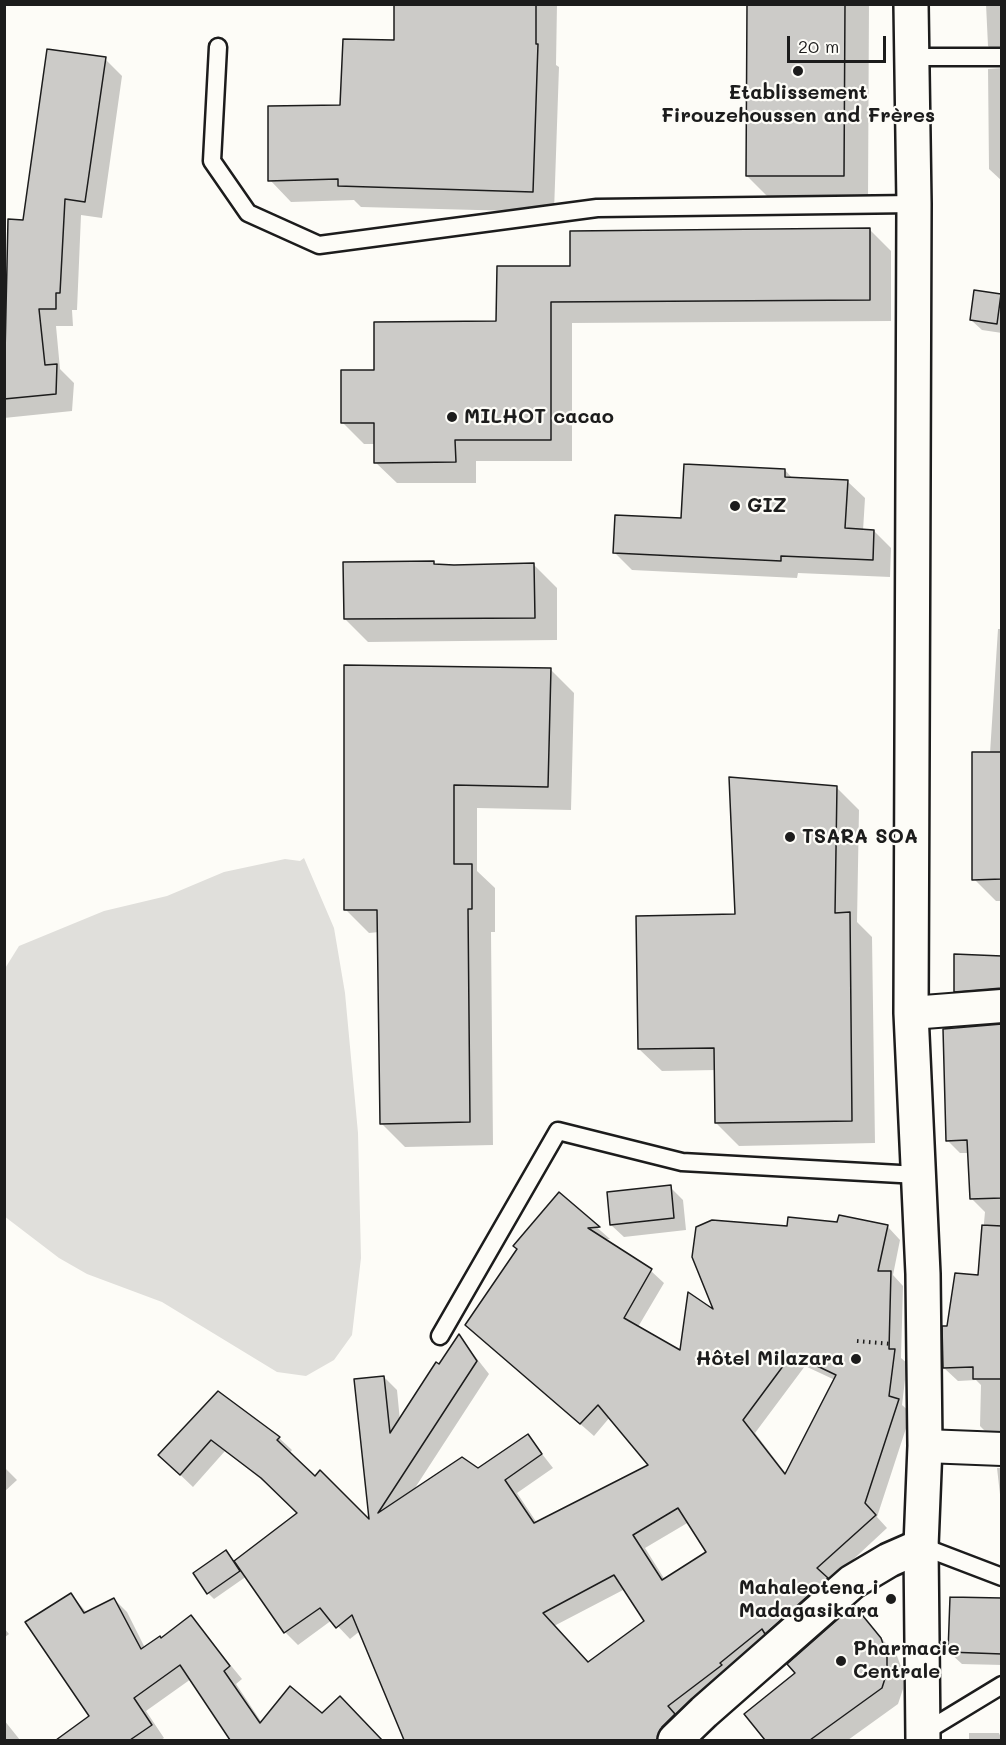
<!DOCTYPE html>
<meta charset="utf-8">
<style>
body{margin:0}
#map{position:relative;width:1006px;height:1745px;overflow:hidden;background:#fdfcf7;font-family:Mali,sans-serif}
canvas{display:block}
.frame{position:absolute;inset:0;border:6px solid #1c1c1c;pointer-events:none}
.scale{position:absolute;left:787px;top:36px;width:99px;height:27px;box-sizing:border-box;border:3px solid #1c1c1c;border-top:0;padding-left:8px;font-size:18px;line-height:21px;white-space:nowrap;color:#1c1c1c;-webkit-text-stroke:4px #fdfcf7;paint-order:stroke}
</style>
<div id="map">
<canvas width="1006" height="1745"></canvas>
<div class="frame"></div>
<div class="scale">20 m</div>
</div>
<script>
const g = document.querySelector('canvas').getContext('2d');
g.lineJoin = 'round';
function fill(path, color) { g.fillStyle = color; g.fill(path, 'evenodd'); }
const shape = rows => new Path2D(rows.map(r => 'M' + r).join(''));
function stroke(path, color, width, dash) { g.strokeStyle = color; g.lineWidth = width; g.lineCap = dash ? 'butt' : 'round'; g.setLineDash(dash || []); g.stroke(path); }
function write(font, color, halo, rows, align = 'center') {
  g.font = font + ' Mali,sans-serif'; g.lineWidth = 4.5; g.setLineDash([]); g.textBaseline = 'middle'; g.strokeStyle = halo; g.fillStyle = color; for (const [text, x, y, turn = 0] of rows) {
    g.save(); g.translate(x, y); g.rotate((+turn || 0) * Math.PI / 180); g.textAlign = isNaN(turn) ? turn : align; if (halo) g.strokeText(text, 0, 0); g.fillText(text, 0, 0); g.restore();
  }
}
const green = shape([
 [304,858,334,928,345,993,358,1133,361,1258,352,1335,334,1360,306,1376,277,1372,162,1302,87,1274,59,1258,4,1216,4,970,19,946,104,911,167,896,224,872,285,859,300,861]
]);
const shadow = shape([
 [395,4,557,4,556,65,559,67,554,212,361,207,354,200,291,202,270,180,342,106,395,41],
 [748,4,869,4,868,200,771,200,747,176],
 [986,4,1002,4,1002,60,988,46],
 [105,59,122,76,102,218,81,215,77,310,72,310,73,326,56,326,60,369,74,383,72,411,4,418,4,290,24,221],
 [1002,68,1002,181,989,169,988,69],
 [869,229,891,251,891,321,572,323,572,461,476,461,476,483,397,483,375,462,375,444,364,444,342,422,375,372,497,322,572,268],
 [976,292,1002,295,1002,333,982,330,971,320],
 [785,470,793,479,847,481,865,498,863,531,874,531,891,548,890,577,798,573,797,578,632,570,614,552],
 [433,563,436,565,534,565,557,588,557,640,368,642,345,619],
 [998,629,1002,629,1002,901,996,901,974,879,990,753],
 [550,669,574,693,571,810,477,808,477,871,495,888,495,932,491,932,493,1145,405,1147,382,1124,379,932,369,933,345,909],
 [836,787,859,810,857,922,872,937,875,1143,739,1146,716,1123,716,1070,662,1071,639,1049,736,916],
 [1002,957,1002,1003,968,1004,955,991],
 [1002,1026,1002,1439,993,1439,980,1426,981,1385,976,1380,958,1381,944,1368,948,1327,979,1276,985,1212,971,1198,969,1153,960,1153,947,1140],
 [670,1187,683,1200,686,1230,624,1237,611,1225],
 [559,1194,610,1239,603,1240,651,1271,664,1283,638,1327,682,1353,788,1227,839,1224,840,1217,888,1227,900,1240,893,1275,903,1286,901,1358,907,1363,902,1405,911,1413,877,1517,887,1528,829,1582,676,1740,463,1740,489,1704,446,1740,406,1740,360,1631,350,1639,332,1620,298,1645,285,1632,247,1576,214,1599,208,1593,225,1552,235,1562,299,1513,276,1491,225,1451,193,1487,173,1468,218,1393,279,1438,292,1450,289,1454,315,1478,371,1523,384,1377,397,1390,400,1421,459,1336,489,1374,413,1491,478,1470,528,1436,553,1468,517,1493,537,1523,650,1465,610,1417,594,1436,467,1325],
 [805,1366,835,1380,787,1475,755,1433],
 [689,1522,708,1552,665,1580,645,1548],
 [625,1589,646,1621,588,1663,554,1626],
 [4,1467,17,1480,4,1492],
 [997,1468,1002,1468,1002,1512],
 [71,1594,87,1613,114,1599,127,1612,145,1648,162,1639,191,1617,242,1679,236,1684,262,1723,323,1715,340,1698,381,1740,229,1740,230,1739,191,1679,146,1711,164,1738,161,1740,59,1740,91,1716],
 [1002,1602,1002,1665,962,1664,949,1652],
 [854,1607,897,1656,903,1672,903,1689,898,1704,848,1740,767,1740,746,1715,797,1674],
 [4,1628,9,1634,4,1638],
 [4,1720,20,1740,4,1740],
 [969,1733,999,1733,1002,1740,969,1740]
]);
const building = shape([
 [394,4,536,4,536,44,538,44,533,192,338,186,338,179,268,181,268,106,340,105,343,39,394,40,394,4],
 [747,4,845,4,844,176,746,176,747,4],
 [47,49,106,57,85,202,65,199,60,293,56,293,56,309,39,309,45,365,57,364,56,394,4,399,8,219,23,220,47,49],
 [870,228,870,300,551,302,551,440,455,440,456,462,374,463,374,423,341,423,341,370,374,370,374,322,496,321,497,266,570,266,570,231,870,228],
 [974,290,1001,294,997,324,970,320,974,290],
 [684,464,785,469,785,477,848,480,845,528,874,530,873,560,781,556,781,561,613,553,615,515,681,518,684,464],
 [434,561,434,564,454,565,534,563,535,618,344,619,343,562,434,561],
 [344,665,551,668,548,787,454,785,454,864,472,864,472,909,468,909,470,1122,380,1124,377,910,344,910,344,665],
 [972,752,1002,752,1002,879,972,880,972,752],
 [729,777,837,786,835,913,850,912,852,1121,715,1123,714,1048,638,1049,636,916,735,914,729,777],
 [954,954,1002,956,1002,988,954,992,954,954],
 [1002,1024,1002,1198,970,1199,967,1140,946,1141,943,1029,1002,1024],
 [671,1185,674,1218,610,1225,607,1192,671,1185],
 [559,1192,600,1227,588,1228,652,1269,624,1318,680,1350,688,1292,713,1309,692,1257,696,1227,712,1220,787,1226,788,1217,837,1222,839,1215,888,1225,878,1271,891,1271,889,1349,895,1349,889,1396,899,1399,865,1503,876,1515,817,1568,828,1578,765,1634,762,1629,720,1663,722,1665,668,1706,675,1714,662,1727,657,1740,404,1740,352,1615,336,1628,320,1608,284,1633,234,1561,297,1513,261,1478,211,1440,180,1475,158,1455,218,1391,280,1437,277,1440,315,1476,320,1470,369,1519,354,1379,384,1376,390,1433,436,1362,439,1364,459,1334,477,1361,378,1513,462,1457,478,1468,528,1434,542,1454,505,1480,534,1523,648,1465,598,1405,580,1424,465,1325,517,1249,513,1246,559,1192],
 [792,1354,836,1375,785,1474,743,1420,792,1354],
 [678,1508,706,1552,662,1580,633,1535,678,1508],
 [614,1575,644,1621,588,1662,543,1613,614,1575],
 [982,1225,1002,1226,1002,1379,973,1379,973,1367,943,1368,942,1326,947,1326,955,1273,978,1275,982,1225],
 [226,1550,240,1571,207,1594,193,1573,226,1550],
 [71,1593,84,1613,114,1598,141,1649,160,1636,161,1638,191,1615,230,1666,224,1671,260,1723,290,1686,322,1713,340,1696,382,1740,230,1740,180,1665,134,1698,152,1725,130,1740,56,1740,89,1716,25,1622,71,1593],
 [950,1597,1002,1598,1002,1654,948,1652,950,1597],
 [854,1605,881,1638,887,1655,887,1672,882,1688,810,1740,765,1740,744,1714,795,1673,787,1664,854,1605]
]);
const path = shape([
 [857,1341,892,1344]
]);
const service = shape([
 [218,47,212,161,248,213,319,245,597,208,914,204],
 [910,57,1002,57],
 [440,1336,558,1131,682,1162,918,1175],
 [921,1546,1002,1577],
 [923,1733,1002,1685]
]);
const minor = shape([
 [911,1013,1002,1006],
 [925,1446,1002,1449]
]);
const tertiary = shape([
 [675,1740,704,1712,852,1582,889,1560,921,1546]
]);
const secondary = shape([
 [911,4,914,204,911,1013,923,1274,925,1446,921,1546,923,1740]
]);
const markers = [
 [798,71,6,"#1c1c1c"],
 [452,417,6,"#1c1c1c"],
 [735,506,6,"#1c1c1c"],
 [790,837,6,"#1c1c1c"],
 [856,1359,6,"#1c1c1c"],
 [891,1599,6,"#1c1c1c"],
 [841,1661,6,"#1c1c1c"]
];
const poiNames = [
 ["Etablissement",798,93,"center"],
 ["Firouzehoussen and Frères",798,116,"center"],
 ["MILHOT cacao",464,417],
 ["GIZ",747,506],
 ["TSARA SOA",802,837],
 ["Hôtel Milazara",844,1359,"right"],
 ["Mahaleotena i",879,1588,"right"],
 ["Madagasikara",879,1611,"right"],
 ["Pharmacie",853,1649],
 ["Centrale",853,1672]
];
fill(green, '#e0dfdb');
fill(shadow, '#0003');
fill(building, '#cccbc8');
stroke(building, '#1c1c1c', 1.5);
stroke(service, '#1c1c1c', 21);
stroke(minor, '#1c1c1c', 36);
stroke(tertiary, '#1c1c1c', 38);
stroke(secondary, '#1c1c1c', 38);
stroke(path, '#1c1c1c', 4, [1.5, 4.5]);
stroke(service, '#fdfcf7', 16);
stroke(minor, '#fdfcf7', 32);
stroke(tertiary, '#fdfcf7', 33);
stroke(secondary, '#fdfcf7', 33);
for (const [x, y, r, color] of markers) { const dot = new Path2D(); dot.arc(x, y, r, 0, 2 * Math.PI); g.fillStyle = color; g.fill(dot); stroke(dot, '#fdfcf7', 2); }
write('bold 20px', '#1c1c1c', '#fdfcf7', poiNames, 'left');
</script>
